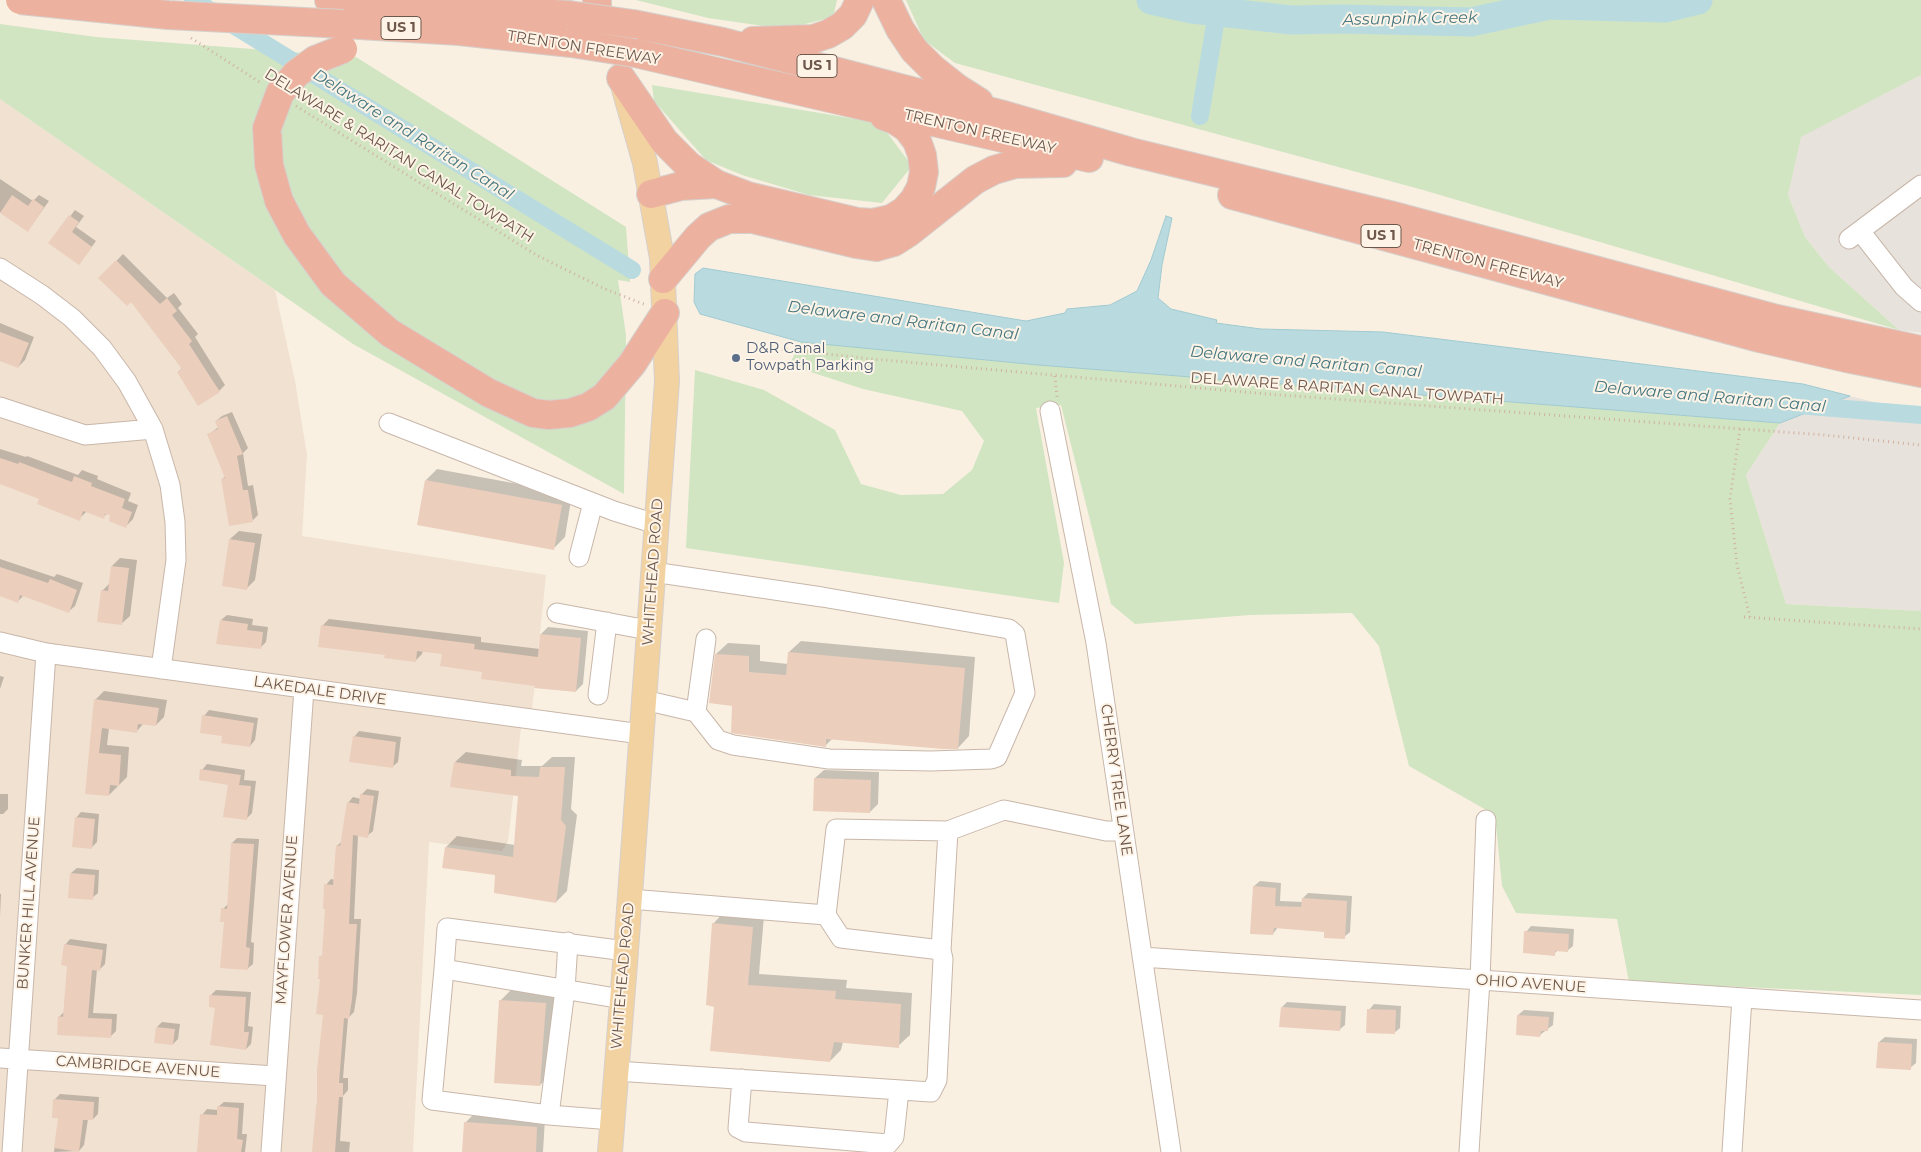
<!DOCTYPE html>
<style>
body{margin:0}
canvas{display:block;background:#f9f0e2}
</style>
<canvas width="1921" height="1152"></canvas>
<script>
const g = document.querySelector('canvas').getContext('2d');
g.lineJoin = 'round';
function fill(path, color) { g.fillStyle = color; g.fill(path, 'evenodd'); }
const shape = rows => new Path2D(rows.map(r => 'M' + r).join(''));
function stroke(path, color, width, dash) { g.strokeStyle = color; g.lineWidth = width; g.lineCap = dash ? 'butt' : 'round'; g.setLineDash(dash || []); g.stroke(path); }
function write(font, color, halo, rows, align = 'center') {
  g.font = font + ' Montserrat,sans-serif'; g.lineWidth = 4; g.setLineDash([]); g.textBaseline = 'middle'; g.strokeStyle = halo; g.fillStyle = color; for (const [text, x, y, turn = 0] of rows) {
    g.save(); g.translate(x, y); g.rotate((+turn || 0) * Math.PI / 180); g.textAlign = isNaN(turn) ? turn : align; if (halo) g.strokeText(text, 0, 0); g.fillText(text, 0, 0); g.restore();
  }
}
const residential = shape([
 [0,99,275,290,295,381,307,455,302,536,546,575,531,719,522,719,508,841,502,851,429,842,413,1152,0,1152]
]);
const industrial = shape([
 [1921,75,1921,333,1899,330,1829,267,1805,237,1788,195,1800,137],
 [1850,396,1921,414,1921,611,1786,604,1746,475,1780,423]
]);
const green = shape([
 [636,0,837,0,833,17,785,29,708,18],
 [906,0,1921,0,1921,75,1801,137,1788,195,1805,237,1829,267,1899,330,1423,190,955,63,924,40],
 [0,24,96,37,356,57,626,227,630,282,618,280,626,335,624,494,353,344,0,99],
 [652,85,880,123,912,166,882,203,809,195,742,175,706,160,654,101],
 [801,342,1038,365,1780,423,1746,475,1786,604,1921,611,1921,995,1629,982,1617,919,1516,913,1502,886,1495,815,1409,766,1379,646,1352,613,1250,615,1135,624,1111,604,1061,405,1036,408,1064,563,1059,603,686,548,695,370,764,390,835,430,861,484,901,495,943,494,972,470,984,441,962,411,863,389,789,365]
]);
const water = shape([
 [1166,216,1172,218,1162,265,1158,298,1171,309,1217,320,1216,323,1261,329,1383,332,1803,384,1850,396,1780,423,1038,365,801,342,700,314,694,302,695,274,703,268,1026,321,1065,313,1067,309,1110,305,1137,291,1151,260,1166,216]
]);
const shadow = shape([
 [0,179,33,201,39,195,49,201,28,230,0,212],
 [75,210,84,216,76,227,96,241,79,264,50,243],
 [123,254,167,298,174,293,182,304,178,308,198,334,195,337,225,385,219,391,178,372,182,368,131,301,100,278],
 [0,323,34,337,25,360,18,367,0,360],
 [232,412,248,448,243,453,248,486,253,485,258,515,253,520,222,479,226,476,209,434,219,427,216,421,222,416],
 [0,449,26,457,27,456,78,475,82,470,98,476,97,479,131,493,128,501,138,505,133,519,126,526,111,514,108,513,103,517,87,511,79,519,41,498,0,483],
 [437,469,572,494,565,537,553,549,426,480],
 [239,531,262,534,255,580,247,588,230,539],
 [120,558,137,560,130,616,121,624,102,591,110,583,112,566],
 [0,559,54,577,57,574,83,583,75,606,68,612,24,595,18,601,0,595],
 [227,615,253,619,252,625,268,627,266,642,260,648,221,620],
 [329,619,481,637,481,642,540,649,541,634,548,627,588,631,583,684,576,691,536,684,483,671,443,653,423,650,422,654,415,661,386,654,322,626],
 [801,641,975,657,969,736,958,748,833,738,825,746,733,705,716,654,728,643,760,645,760,661,788,664,789,652],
 [0,676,4,677,0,689],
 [104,691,167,700,164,717,156,725,144,723,136,732,109,728,107,745,129,747,127,777,109,795,86,793,95,700],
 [209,710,258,718,255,740,250,746,224,735,204,716],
 [359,731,401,737,398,762,392,767,354,737],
 [466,752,522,760,521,766,542,766,552,757,575,757,571,809,577,815,567,891,556,902,496,874,446,847,457,836,515,845,519,795,455,762],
 [207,764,245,770,244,780,256,781,252,813,246,819,229,784,202,770],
 [824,770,879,772,878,804,870,812,815,778],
 [367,789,379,791,373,831,367,836,358,835,354,919,361,919,357,993,354,1012,348,1018,343,1078,348,1078,348,1090,343,1096,340,1141,350,1142,349,1152,313,1152,324,1014,320,957,324,954,327,908,326,885,331,879,335,880,337,846,342,841,348,803,353,797,361,799,362,794],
 [0,794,8,794,8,809,3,814,0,814],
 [81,812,99,814,97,842,91,848,76,818],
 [237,838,259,839,251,942,254,943,253,964,247,969,225,921,223,909,229,903,232,843],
 [77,868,99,870,98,893,92,898,71,873],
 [1260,881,1281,883,1280,901,1303,902,1303,898,1308,893,1352,896,1350,932,1344,937,1326,930,1278,927,1273,934,1254,886],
 [0,894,1,894,0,917],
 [724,912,764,916,759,974,847,980,846,988,912,993,910,1035,898,1046,843,1042,841,1050,830,1061,716,1006,713,924],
 [1531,926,1574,929,1573,946,1567,951,1558,950,1554,954,1526,932],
 [70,939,107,944,105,964,99,970,97,969,93,1013,117,1014,116,1031,111,1036,59,1017,65,1011,68,965,65,945],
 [512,989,556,992,551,1074,540,1085,500,1001],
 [216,990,251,992,248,1026,253,1027,251,1044,246,1049,211,995],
 [1287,1002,1346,1006,1345,1025,1339,1030,1282,1007],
 [1374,1004,1401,1006,1400,1028,1394,1033,1369,1010],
 [1524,1010,1554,1012,1553,1025,1540,1035,1518,1015],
 [162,1022,180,1024,178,1039,173,1044,157,1027],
 [1885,1037,1917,1039,1916,1063,1910,1068,1879,1042],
 [60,1094,99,1097,98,1114,93,1119,88,1119,84,1145,79,1151,54,1152,59,1117,55,1099],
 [224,1102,244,1103,242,1134,247,1134,245,1152,198,1152,202,1115,207,1109,218,1110,218,1107],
 [473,1115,545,1119,543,1152,463,1152,465,1123]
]);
const canal = shape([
 [193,0,632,270],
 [1200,116,1217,12],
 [1797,405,1921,415]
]);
const river = shape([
 [1151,0,1192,9,1292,20,1342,19,1471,22,1549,5,1666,8,1698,0]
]);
const building = shape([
 [12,195,28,206,33,199,44,207,28,232,0,213],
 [69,215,79,222,72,232,92,247,79,265,48,243],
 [116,260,160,304,167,298,177,311,172,315,192,341,189,344,220,392,198,406,177,372,182,369,131,302,127,306,98,278],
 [0,332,29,343,18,368,0,361],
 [227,416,243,454,237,456,243,490,248,490,253,522,229,526,221,479,225,478,207,434,218,429,215,421],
 [0,458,18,464,19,462,72,482,74,476,92,483,91,486,125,499,122,508,132,512,126,528,109,521,110,515,105,514,104,519,83,511,80,521,37,504,39,499,0,484],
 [425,480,562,505,554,550,417,525],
 [229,539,255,543,247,590,222,586],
 [111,566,129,568,122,625,97,622,101,590,108,591],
 [0,567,48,583,50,579,77,590,69,613,20,595,18,603,0,596],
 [220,620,248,624,247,630,263,632,261,649,216,644],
 [321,625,475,644,474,649,538,657,540,634,581,638,576,692,534,688,535,686,481,679,482,672,440,666,442,654,417,651,416,662,384,658,385,655,318,647],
 [788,652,965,668,958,749,943,749,826,739,826,747,731,733,732,706,709,703,715,654,749,656,749,672,786,675],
 [94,699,159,708,156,726,138,724,137,733,102,728,99,753,121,755,119,786,110,785,109,796,85,794],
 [202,715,254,723,250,747,221,743,222,736,200,733],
 [353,736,396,742,393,768,349,762],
 [454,762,511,770,511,776,539,777,540,767,565,767,561,820,566,826,556,903,494,893,495,875,442,868,445,847,513,857,518,796,450,787],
 [200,769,241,775,239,785,251,786,247,820,223,817,228,785,199,780],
 [814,778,871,780,870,813,813,811],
 [360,794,374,796,368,838,353,835,349,924,357,924,352,999,349,1019,344,1018,339,1083,343,1083,343,1097,339,1097,335,1152,312,1152,316,1107,317,1107,317,1070,323,1015,316,1014,320,979,318,979,319,956,322,956,325,909,323,909,324,884,333,885,336,845,340,846,347,802,359,804],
 [75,817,95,819,92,849,72,847],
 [231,843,254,844,246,947,250,948,248,970,220,968,224,922,220,922,221,908,227,909],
 [70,873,95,875,93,900,68,898],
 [1253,886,1276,888,1275,906,1301,907,1302,898,1347,901,1345,939,1324,938,1324,932,1274,928,1273,935,1250,934],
 [712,923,753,927,748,985,836,991,835,999,901,1004,899,1048,834,1042,830,1062,710,1051,714,1007,706,1005],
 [1524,931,1569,934,1568,952,1555,951,1555,956,1523,953],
 [64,944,103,950,100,971,92,970,88,1018,112,1019,111,1038,57,1035,58,1016,63,1017,67,966,61,965],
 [209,995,246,997,244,1032,249,1032,246,1050,210,1045,215,1008,209,1007],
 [499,1000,546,1003,540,1086,494,1083],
 [1281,1007,1341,1011,1340,1031,1279,1027],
 [1367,1009,1396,1010,1395,1034,1366,1033],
 [1517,1015,1549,1017,1548,1031,1541,1031,1540,1037,1516,1035],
 [156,1027,175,1029,173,1045,154,1043],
 [1878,1042,1912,1044,1911,1070,1876,1068],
 [53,1099,94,1102,93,1120,83,1120,79,1152,54,1148,58,1118,52,1118],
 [217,1106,239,1108,237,1139,243,1140,241,1152,197,1152,200,1114,217,1115],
 [464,1122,537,1127,536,1152,462,1152]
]);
const path = shape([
 [191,38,261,83],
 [296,106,538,256,605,289,646,305],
 [772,348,872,359,1267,394,1824,435,1921,445],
 [1055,376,1057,397],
 [1740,429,1730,499,1737,565,1750,617],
 [1744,617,1921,629]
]);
const minor = shape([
 [1860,231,1904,287,1921,302],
 [1849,239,1921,185],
 [0,268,42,295,72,318,102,348,127,382,153,429,170,485,175,522,176,560,161,669],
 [0,407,85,435,153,429],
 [1050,411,1096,643,1171,1152],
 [389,423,614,511,656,524],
 [579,557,593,503],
 [557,613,648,630],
 [0,642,46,653,641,734],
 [598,695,607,622],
 [644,700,696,712,718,740,733,745,829,759,931,761,991,759,997,757,1025,693,1015,634,1009,629,822,597,653,572],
 [696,712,706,639],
 [826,915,836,829,948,831,1004,810,1106,831,1123,831],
 [941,950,948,831],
 [1142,957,1921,1010],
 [444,969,447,928,626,951],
 [0,1058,275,1076],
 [616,1071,931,1092,937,1080,943,959,941,950,841,938,826,915,630,899],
 [742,1079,738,1128,746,1132,888,1144,894,1137,899,1090],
 [549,1115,565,990,568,942],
 [612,1120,549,1115,432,1100,444,969,622,999],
 [12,1152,46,653],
 [271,1152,304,689],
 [1469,1152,1480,980,1486,820],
 [1732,1152,1742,998]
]);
const major = shape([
 [610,1152,626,951,667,381,662,258,645,163,624,89]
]);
const highway = shape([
 [329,0,569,15],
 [886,0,900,29,914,50,933,69,957,88,979,102],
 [597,7,597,0],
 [343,24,459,31,571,43],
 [633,24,723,42,1000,114,1131,152,1390,215,1777,319,1921,350],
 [753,41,813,39,828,34,842,26,853,15,860,0],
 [635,53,1089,158],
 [621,78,664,141,689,166,716,184,748,196,858,222,873,223,891,219,904,211,914,200,921,187,924,172,922,155,917,141,907,128,895,120,884,116],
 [267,128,269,165,279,201,297,235,333,284,390,333,489,393,533,413,549,415,570,413,588,407,604,397,632,364,665,313],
 [651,194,681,186,716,184],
 [1232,195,1759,338,1846,358,1921,373],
 [663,279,698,237,709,227,729,219,752,219,856,244,876,247,894,242,908,233,975,180,994,170,1015,164,1063,163]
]);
const highwayBridge = shape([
 [20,0,168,15,343,24],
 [569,15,633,24],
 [571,43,635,53],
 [267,128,280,93,296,74,315,60,343,49]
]);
const markers = [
 [736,358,5,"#5c6f8a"]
];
const shields = [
 [401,28,40],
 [817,66,40],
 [1381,236,40]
];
const shieldNames = [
 ["US 1",401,28],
 ["US 1",817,66],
 ["US 1",1381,236]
];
const streetNames = [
 ["TRENTON FREEWAY",584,48,9],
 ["TRENTON FREEWAY",980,132,13],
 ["DELAWARE & RARITAN CANAL TOWPATH",399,156,32],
 ["TRENTON FREEWAY",1488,264,15],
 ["DELAWARE & RARITAN CANAL TOWPATH",1347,389,4],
 ["WHITEHEAD ROAD",653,572,-86],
 ["LAKEDALE DRIVE",320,691,8],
 ["CHERRY TREE LANE",1116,780,82],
 ["BUNKER HILL AVENUE",29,903,-86],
 ["MAYFLOWER AVENUE",287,920,-86],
 ["WHITEHEAD ROAD",623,976,-85],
 ["OHIO AVENUE",1531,984,4],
 ["CAMBRIDGE AVENUE",138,1067,4]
];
const serviceNames = [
 ["D&R Canal",746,349],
 ["Towpath Parking",746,366]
];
const waterNames = [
 ["Assunpink Creek",1410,19,-1],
 ["Delaware and Raritan Canal",413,135,32],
 ["Delaware and Raritan Canal",903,321,7],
 ["Delaware and Raritan Canal",1306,362,5],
 ["Delaware and Raritan Canal",1710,397,5]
];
fill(residential, '#f0e1d1');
fill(industrial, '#e8e2dc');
fill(green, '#d1e5c2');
fill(water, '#b9dbe0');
stroke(water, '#a0cad1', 1);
fill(shadow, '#0003');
stroke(canal, '#b9dbe0', 18);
stroke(river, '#b9dbe0', 29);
fill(building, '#eccebc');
stroke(minor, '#c8b7aa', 21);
stroke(major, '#d6d0cd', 26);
stroke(highway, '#d6d0cd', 30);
stroke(path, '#d0b2a0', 3, [1, 4]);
stroke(minor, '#fff', 19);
stroke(major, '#f2d2a0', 24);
stroke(highway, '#edb29f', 28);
stroke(highwayBridge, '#d6d0cd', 30, []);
stroke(highwayBridge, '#edb29f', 28);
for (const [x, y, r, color] of markers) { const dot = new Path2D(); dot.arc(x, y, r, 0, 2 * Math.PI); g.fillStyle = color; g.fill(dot); stroke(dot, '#fdf4e7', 2); }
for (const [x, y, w] of shields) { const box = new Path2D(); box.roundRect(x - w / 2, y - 11.5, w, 23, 4); g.fillStyle = '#fdf4e7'; g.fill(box); stroke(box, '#6e574b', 1); }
write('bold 14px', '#6e574b', null, shieldNames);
write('15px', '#6e574b', '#fdf4e7', streetNames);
write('15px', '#4e5e75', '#fdf4e7', serviceNames, 'left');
write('italic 16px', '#477780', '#fdf4e7', waterNames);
</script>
